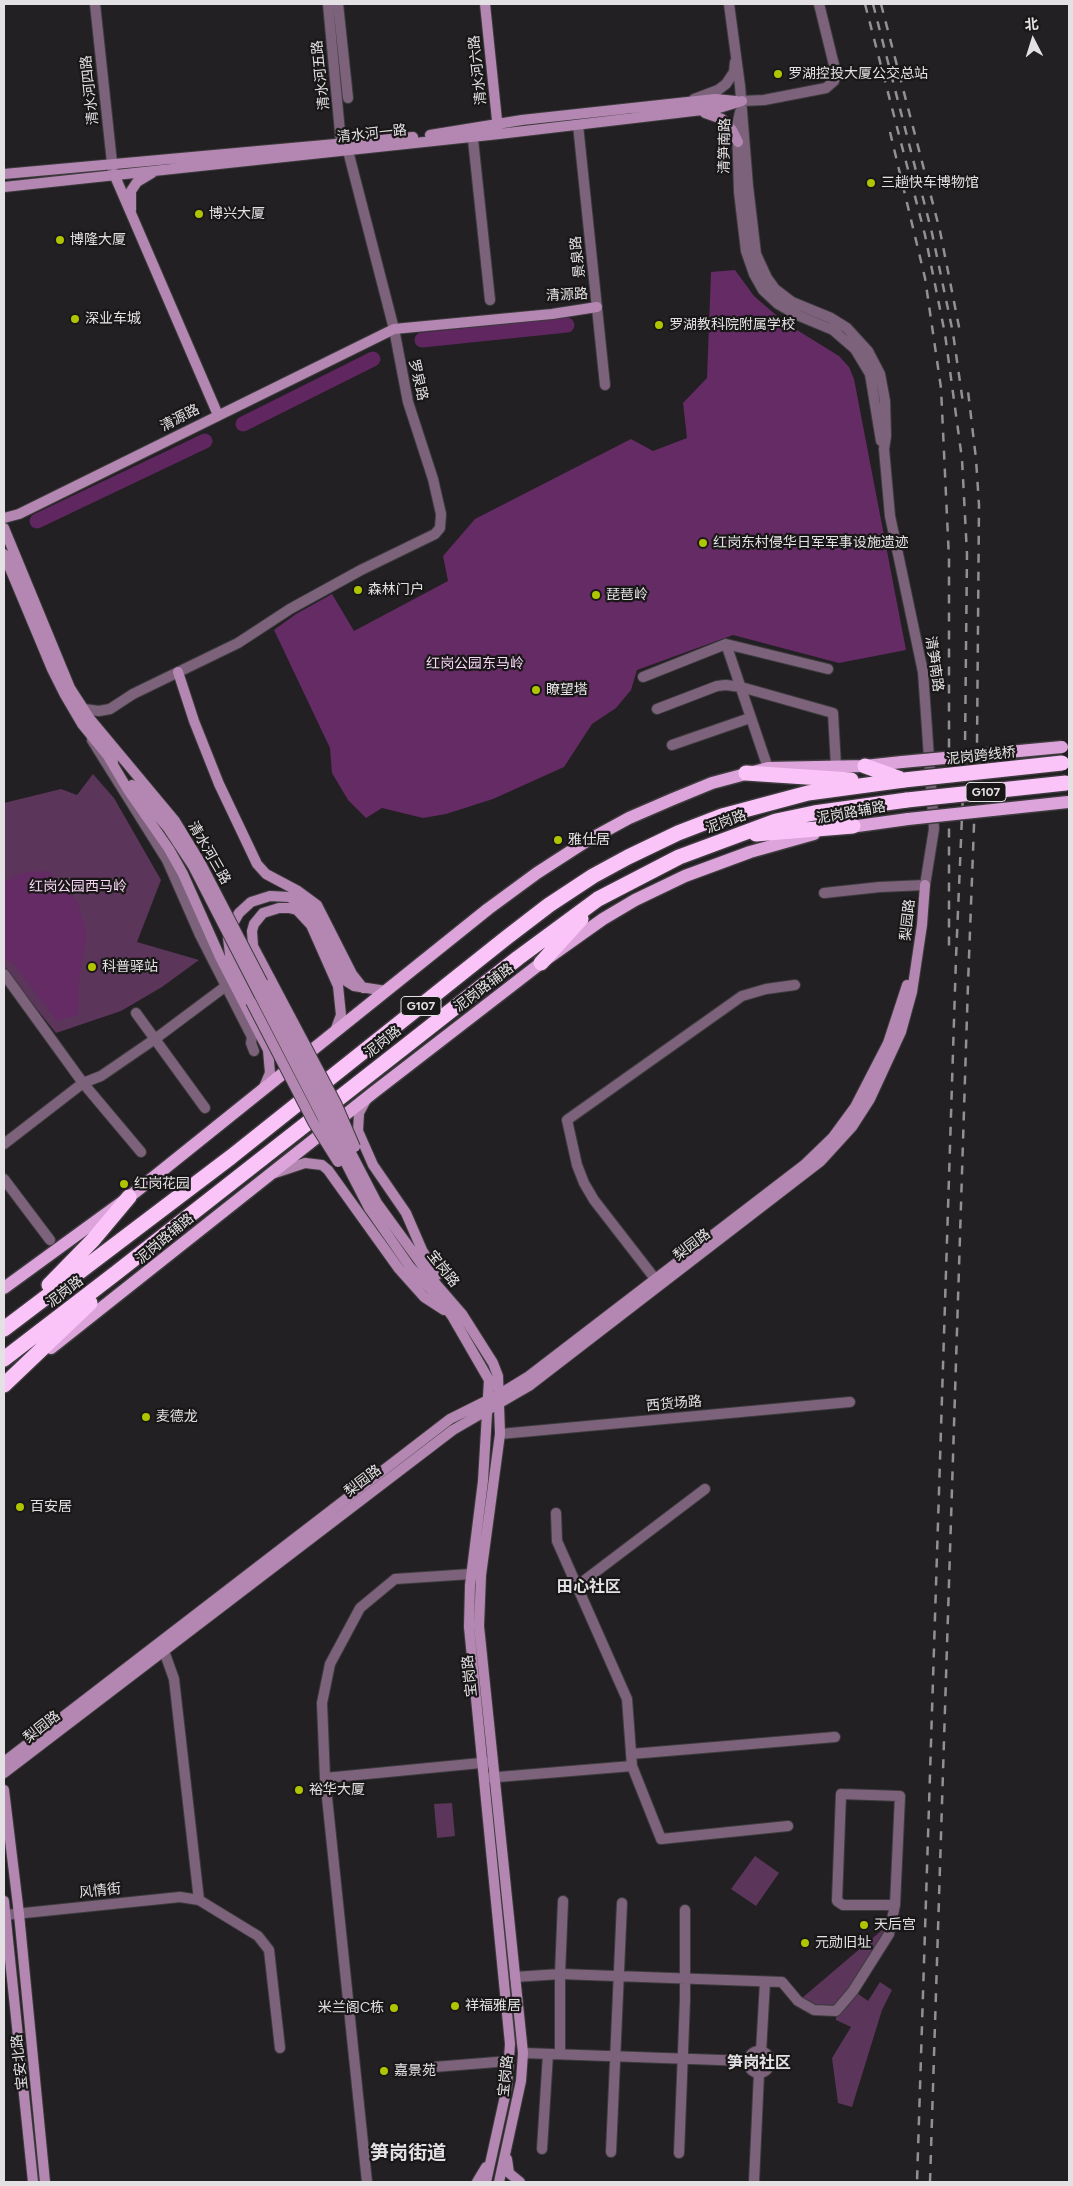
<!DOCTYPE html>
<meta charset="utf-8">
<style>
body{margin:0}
#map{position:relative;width:1073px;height:2186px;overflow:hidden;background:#222022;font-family:Figtree,"Noto Sans SC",sans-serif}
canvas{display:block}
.frame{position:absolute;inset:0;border:5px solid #e3e1e3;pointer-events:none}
.north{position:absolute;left:1008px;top:15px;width:50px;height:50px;-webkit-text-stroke:4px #191718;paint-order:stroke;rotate:355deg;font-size:14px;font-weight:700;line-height:20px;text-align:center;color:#e3e1e3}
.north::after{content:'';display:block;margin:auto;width:18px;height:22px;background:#e3e1e3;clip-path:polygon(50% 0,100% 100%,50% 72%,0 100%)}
</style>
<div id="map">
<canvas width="1073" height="2186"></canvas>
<div class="frame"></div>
<div class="north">北</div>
</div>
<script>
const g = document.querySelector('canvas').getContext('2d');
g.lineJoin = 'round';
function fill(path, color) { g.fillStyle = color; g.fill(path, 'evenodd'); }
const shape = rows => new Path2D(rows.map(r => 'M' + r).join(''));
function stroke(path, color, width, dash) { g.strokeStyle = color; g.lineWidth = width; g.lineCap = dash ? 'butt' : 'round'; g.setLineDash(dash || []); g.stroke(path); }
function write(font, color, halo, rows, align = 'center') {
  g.font = font + ' Figtree,"Noto Sans SC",sans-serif'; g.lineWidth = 4.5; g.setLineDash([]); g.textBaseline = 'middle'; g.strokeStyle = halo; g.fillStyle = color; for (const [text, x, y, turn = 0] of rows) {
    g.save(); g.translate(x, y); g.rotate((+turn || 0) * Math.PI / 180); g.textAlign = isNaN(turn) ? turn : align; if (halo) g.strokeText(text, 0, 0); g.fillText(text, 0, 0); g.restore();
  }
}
const green = shape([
 [93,774,114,798,161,880,137,942,199,960,162,987,121,1011,56,1033,4,968,4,803,61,789,77,795],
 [452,1803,455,1836,437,1838,434,1804],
 [755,1856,779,1873,756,1906,731,1889],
 [882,1930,889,1934,853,1990,868,2001,880,1982,892,1990,882,2010,852,2107,838,2103,832,2058,851,2027,836,2020,836,2011,814,2006,802,1998],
 '748 2062a11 11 0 1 1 22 0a11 11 0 1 1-22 0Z'
]);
const forest = shape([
 [735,270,754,296,784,322,839,356,849,367,854,379,906,650,839,663,733,635,637,670,631,690,616,708,592,724,564,767,493,799,446,814,423,818,382,808,366,818,348,800,332,773,330,748,274,630,296,614,332,594,354,631,448,581,443,556,475,519,631,439,653,451,687,438,683,403,707,378,711,272],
 [48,871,77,901,87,933,79,979,78,1015,57,1021,12,962,4,960,4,882,21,873]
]);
const river = shape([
 [422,340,567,325],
 [243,424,373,359],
 [37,521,205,441]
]);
const street = shape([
 [95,4,113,172],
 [338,4,348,98],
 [729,4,740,86,748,186,756,254,767,278,775,289,792,302,831,318,847,328,868,351,880,374,885,401,886,436,884,449,890,516,923,672,934,829,925,885,880,887,824,893],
 [694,99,718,90,726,84,734,72,735,62],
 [742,101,764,100,826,88,834,81,836,75,834,65,819,4],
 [740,112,737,125,739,192,746,251,754,274,763,290,778,304,797,315,833,330,855,349,870,374,881,441],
 [578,125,605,385],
 [472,130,490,300],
 [726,644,768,768],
 [643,677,726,644,828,669],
 [657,709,717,686,726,685,741,687,833,713,836,766],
 [79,711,84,709,99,711,110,709,133,694,238,643,290,609,361,570,435,534,440,528,441,514,433,479,408,402,394,329,348,151,341,143,328,4],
 [92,740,167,860,200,935,252,1037,251,1043,254,1051],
 [672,745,750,718],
 [4,974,83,1083,141,1152],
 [136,1013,205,1108],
 [4,1144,83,1083,101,1076,155,1039,226,986],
 [4,1179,50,1240],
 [656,1280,594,1200,584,1183,577,1165,567,1120,742,996,766,989,795,985],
 [500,1434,850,1402],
 [556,1513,557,1541,627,1699,632,1766,661,1839,788,1826],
 [577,1586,705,1489],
 [158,1645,164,1651,174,1679,199,1900,258,1936,269,1950,280,2048],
 [631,1754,835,1737],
 [325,1778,491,1762],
 [486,1778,632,1766],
 [841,1794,900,1796,895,1905,843,1905,837,1901,841,1794],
 [5,1915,180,1897,199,1900],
 [515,1977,560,1974,782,1982,798,2001,814,2010,836,2011,853,1991,889,1934,895,1905],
 '748 2062a11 11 0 1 1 22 0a11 11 0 1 1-22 0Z',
 [761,2052,765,1982],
 [523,2053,748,2061],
 [560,2054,560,1974,563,1901],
 [434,2067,509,2061],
 [542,2149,548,2054],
 [611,2152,622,1903],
 [679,2153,685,2000,685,1910],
 [367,2182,325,1778,322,1703,330,1664,360,1608,395,1579,471,1574],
 [754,2182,759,2073]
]);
const secondary = shape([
 [485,4,498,130],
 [705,113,722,119,732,130,738,142],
 [430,135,522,120,715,99,736,101],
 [4,174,413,137],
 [114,174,218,415],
 [4,187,499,134,719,108,742,101],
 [131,210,131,191,137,182,152,173],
 [4,518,19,514,394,329,552,314,597,307],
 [4,528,70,688,90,719,175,821,200,862],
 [4,554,52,669,65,695,82,724,113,762],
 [178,672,194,721,219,784,257,864,266,874,298,891,317,905,352,974,363,988],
 [109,758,128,790,169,849,183,874,220,957,268,1050,270,1073,264,1087],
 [132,785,168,828,193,866],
 [272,982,253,946,252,931,254,924,263,913,279,908,289,908,297,910,311,925,338,986,341,1015,335,1031],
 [251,1002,231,962,228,938,230,929,239,913,251,902,270,896,289,897,305,906,311,912,346,981,354,986,386,991],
 [366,1100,359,1113,358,1131,373,1165,406,1213,422,1250,437,1275],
 [275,1173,305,1163,322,1165,328,1170,399,1269,424,1297,444,1310],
 [377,1203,436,1284,462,1314,493,1363,498,1376,500,1434,481,1575,479,1626,523,2053,521,2081,499,2182],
 [369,1208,410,1267,438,1297,452,1316,489,1380,483,1481,470,1585,469,1627,510,2044,507,2087,486,2182],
 [4,1762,450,1419,498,1395,529,1376,804,1165,833,1137,855,1107,888,1043,907,985],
 [4,1773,453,1430,529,1386,821,1161,852,1127,870,1099,901,1032,912,992,922,925,925,885],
 [4,1790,19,1914,45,2182],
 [4,1901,33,2182],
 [507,2159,509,2173,520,2182],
 [477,2182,486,2167]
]);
const primary = shape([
 [843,828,908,819],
 [4,1288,129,1197,488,909,537,873,585,842,629,818,673,799,712,783,768,768,865,766,902,762],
 [51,1348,374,1092,541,963,603,919,635,900,685,876,750,852,814,834]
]);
const highway = shape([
 [865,766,901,779],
 [746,773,851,780],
 [756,834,853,826],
 [541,963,581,919],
 [49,1285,93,1240,129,1197],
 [4,1329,231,1157,506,938,549,905,593,876,628,857,678,833,722,816,808,793,904,780],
 [4,1359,116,1273,518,958,598,899,679,857,776,821,814,813,907,800],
 [4,1385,90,1303]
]);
const rail = shape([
 [865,4,925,235,945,334,962,459,967,554,965,746,956,958,917,2182],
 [873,4,932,233,953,333,963,403],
 [881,4,940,231,960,332],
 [890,132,925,278,941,388,949,559,949,954],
 [930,2182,968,984,977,746,979,505,976,459,968,391]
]);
const secondaryBridge = shape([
 [200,862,377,1203],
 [193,866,369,1208],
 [272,982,336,1103,355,1147],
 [251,1002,313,1122,338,1162]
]);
const primaryBridge = shape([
 [902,762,1062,747],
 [908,819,1068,802]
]);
const highwayBridge = shape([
 [904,780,1062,763],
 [907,800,1066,783]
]);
const markers = [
 [778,74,5,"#b0c501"],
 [871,183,5,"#b0c501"],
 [199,214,5,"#b0c501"],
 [60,240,5,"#b0c501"],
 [75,319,5,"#b0c501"],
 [659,325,5,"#b0c501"],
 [703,543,5,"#b0c501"],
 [358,590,5,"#b0c501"],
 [596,595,5,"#b0c501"],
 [536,690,5,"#b0c501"],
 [558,840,5,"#b0c501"],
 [92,967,5,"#b0c501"],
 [124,1184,5,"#b0c501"],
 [146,1417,5,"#b0c501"],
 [20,1507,5,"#b0c501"],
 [299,1790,5,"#b0c501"],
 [864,1925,5,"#b0c501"],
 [805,1943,5,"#b0c501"],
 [455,2006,5,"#b0c501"],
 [394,2008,5,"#b0c501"],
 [384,2071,5,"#b0c501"]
];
const shields = [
 [986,792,40],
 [421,1006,40]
];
const shieldNames = [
 ["G107",986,792],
 ["G107",421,1006]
];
const streetNames = [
 ["清水河六路",478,70,-96],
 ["清水河五路",321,75,-96],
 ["清水河四路",90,90,-96],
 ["清水河一路",372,134,-6],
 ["清笋南路",725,146,-89],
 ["景泉路",578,257,-96],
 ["清源路",567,295,-3],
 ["罗泉路",418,380,77],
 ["清源路",180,418,-27],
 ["清笋南路",934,664,82],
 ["泥岗跨线桥",981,756,-6],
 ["泥岗路辅路",851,813,-10],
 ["泥岗路",726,822,-20],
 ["清水河三路",209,853,60],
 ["梨园路",908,920,-84],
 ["泥岗路辅路",484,988,-37],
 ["泥岗路",383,1042,-38],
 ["泥岗路辅路",165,1239,-40],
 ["梨园路",692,1245,-37],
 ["宝岗路",443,1269,52],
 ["泥岗路",65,1292,-37],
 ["西货场路",674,1404,-5],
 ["梨园路",363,1481,-37],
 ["宝岗路",470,1676,-96],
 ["梨园路",42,1727,-38],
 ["风情街",100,1891,-6],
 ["宝安北路",20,2062,-96],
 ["宝岗路",506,2076,-84]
];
const poiNames = [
 ["罗湖控投大厦公交总站",788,74],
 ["三趟快车博物馆",881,183],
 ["博兴大厦",209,214],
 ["博隆大厦",70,240],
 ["深业车城",85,319],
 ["罗湖教科院附属学校",669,325],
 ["红岗东村侵华日军军事设施遗迹",713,543],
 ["森林门户",368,590],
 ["琵琶岭",606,595],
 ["瞭望塔",546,690],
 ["雅仕居",568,840],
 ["科普驿站",102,967],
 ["红岗花园",134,1184],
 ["麦德龙",156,1417],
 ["百安居",30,1507],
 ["裕华大厦",309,1790],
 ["天后宫",874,1925],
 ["元勋旧址",815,1943],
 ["祥福雅居",465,2006],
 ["米兰阁C栋",384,2008,"right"],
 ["嘉景苑",394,2071]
];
const parkNames = [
 ["红岗公园东马岭",475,664],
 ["红岗公园西马岭",78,887]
];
const quarterNames = [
 ["田心社区",589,1587],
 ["笋岗社区",759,2063]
];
const districtNames = [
 ["笋岗街道",408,2153]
];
fill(green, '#5b355a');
fill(forest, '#652b65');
stroke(river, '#5f2660', 15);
stroke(street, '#3d3b3d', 12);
stroke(secondary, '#3d3b3d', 12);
stroke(primary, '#3d3b3d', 15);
stroke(highway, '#3d3b3d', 18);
stroke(street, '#7d627c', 10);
stroke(secondary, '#b387b1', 10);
stroke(primary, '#dca4db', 12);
stroke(highway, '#fac4f9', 15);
stroke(rail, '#929092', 2.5, [9, 9]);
stroke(secondaryBridge, '#3d3b3d', 12, []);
stroke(primaryBridge, '#3d3b3d', 15, []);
stroke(highwayBridge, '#3d3b3d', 18, []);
stroke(secondaryBridge, '#b387b1', 10);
stroke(primaryBridge, '#dca4db', 12);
stroke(highwayBridge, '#fac4f9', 15);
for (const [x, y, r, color] of markers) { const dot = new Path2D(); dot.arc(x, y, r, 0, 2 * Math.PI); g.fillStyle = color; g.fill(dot); stroke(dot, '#191718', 2); }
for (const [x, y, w] of shields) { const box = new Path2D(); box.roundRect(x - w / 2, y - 9.5, w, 19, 4); g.fillStyle = '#191718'; g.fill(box); stroke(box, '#e3e1e3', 1); }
write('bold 12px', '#e3e1e3', null, shieldNames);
write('14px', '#e3e1e3', '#191718', streetNames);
write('14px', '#e3e1e3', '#191718', poiNames, 'left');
write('14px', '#f7d4f5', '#191718', parkNames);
write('bold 16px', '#e3e1e3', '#191718', quarterNames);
write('bold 19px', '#e3e1e3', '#191718', districtNames);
</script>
